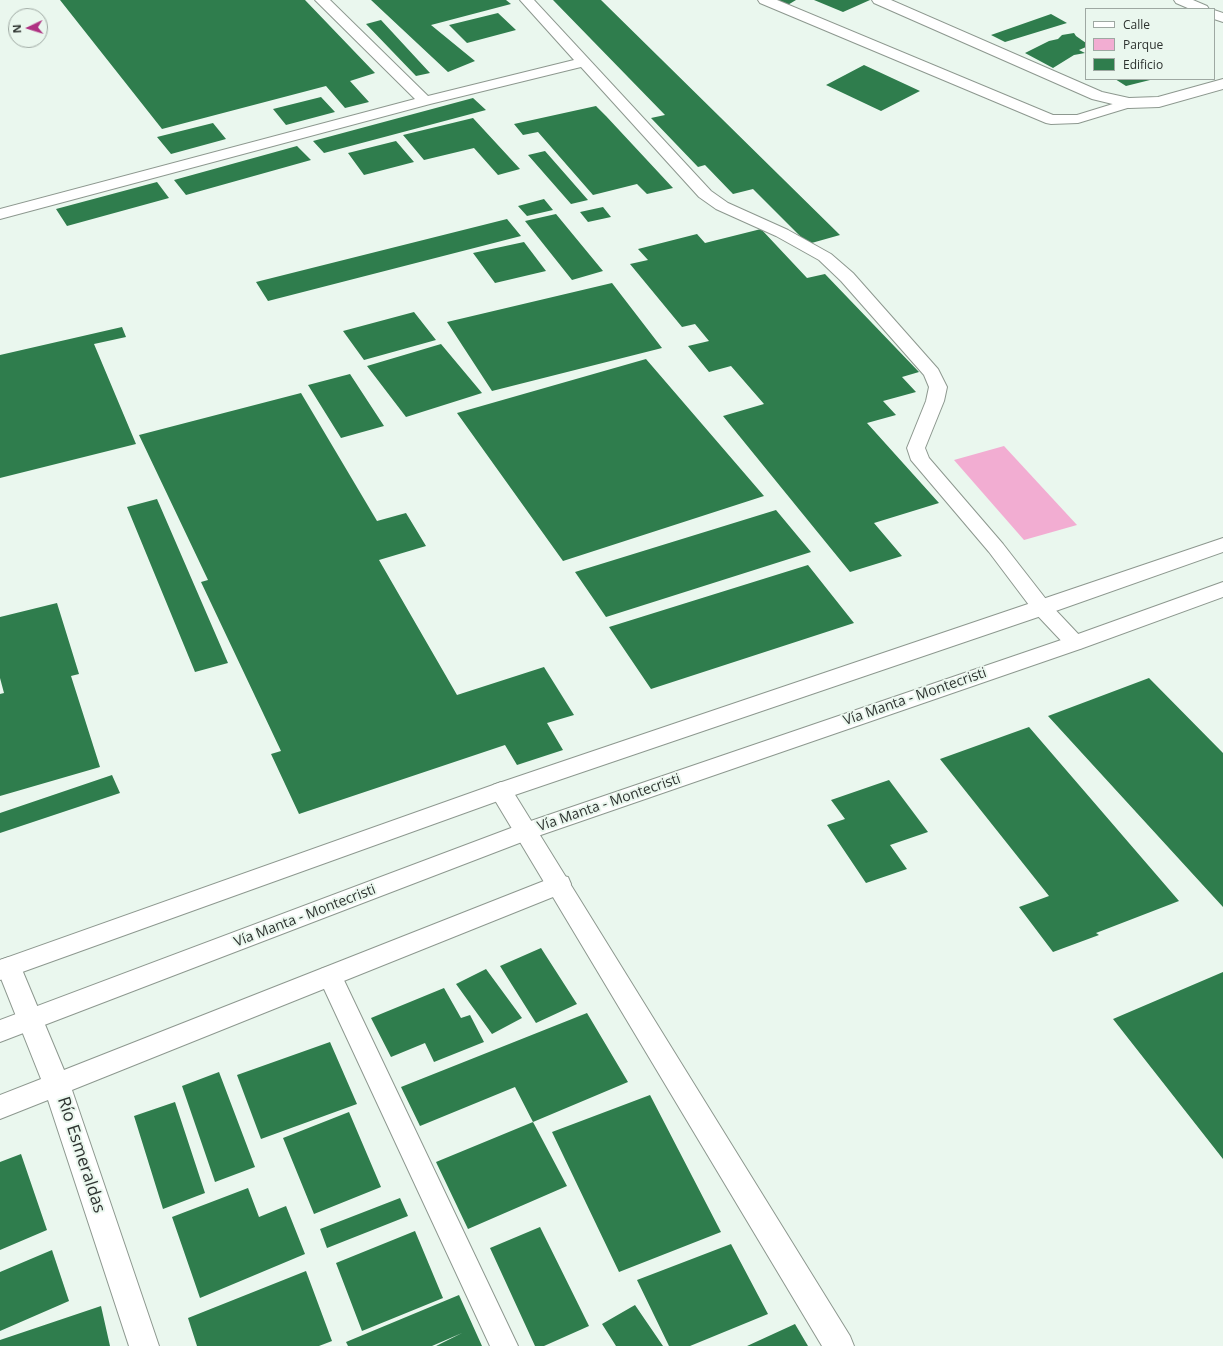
<!DOCTYPE html>
<meta charset="utf-8">
<style>
body{margin:0}
#map{position:relative;width:1223px;height:1346px;overflow:hidden;background:#eaf7ee;font-family:"Open Sans",sans-serif}
canvas{display:block}
.legend{position:absolute;left:1085px;top:8px;width:130px;height:72px;box-sizing:border-box;background:#eaf7ee;border:1px solid #9ea8a2;margin:0;padding:5px 7px;list-style:none;font-size:12px;color:#2d322f}
.legend li{display:flex;align-items:center;gap:8px;height:20px}
.legend b{width:20px;border:1px solid #9ea8a2}
.north{position:absolute;left:8px;top:8px;width:40px;height:40px;box-sizing:border-box;background:#eaf7ee;border:1px solid #9ea8a2;border-radius:50%;rotate:266deg;font-size:11px;font-weight:700;line-height:16px;text-align:center;color:#2d322f}
.north::after{content:'';display:block;margin:auto;width:14px;height:18px;background:#af3282;clip-path:polygon(50% 0,100% 100%,50% 72%,0 100%)}
</style>
<div id="map">
<canvas width="1223" height="1346"></canvas>
<ul class="legend">
<li><b style="height:5px;background:#fff"></b>Calle</li>
<li><b style="height:11px;background:#f2add2"></b>Parque</li>
<li><b style="height:11px;background:#2f7d4d"></b>Edificio</li>
</ul>
<div class="north">N</div>
</div>
<script>
const g = document.querySelector('canvas').getContext('2d');
g.lineJoin = 'round';
function fill(path, color) { g.fillStyle = color; g.fill(path, 'evenodd'); }
const shape = rows => new Path2D(rows.map(r => 'M' + r).join(''));
function stroke(path, color, width, dash) { g.strokeStyle = color; g.lineWidth = width; g.lineCap = dash ? 'butt' : 'round'; g.setLineDash(dash || []); g.stroke(path); }
function write(font, color, halo, rows, align = 'center') {
  g.font = font + ' "Open Sans",sans-serif'; g.lineWidth = 4; g.setLineDash([]); g.textBaseline = 'middle'; g.strokeStyle = halo; g.fillStyle = color; for (const [text, x, y, turn = 0] of rows) {
    g.save(); g.translate(x, y); g.rotate((+turn || 0) * Math.PI / 180); g.textAlign = isNaN(turn) ? turn : align; if (halo) g.strokeText(text, 0, 0); g.fillText(text, 0, 0); g.restore();
  }
}
const green = shape([
 [1004,446,1077,525,1024,540,954,460]
]);
const building = shape([
 [60,0,305,0,375,73,350,81,369,102,345,108,326,86,162,129],
 [371,0,506,0,511,4,431,25,475,61,448,72],
 [553,0,601,0,840,235,808,244,753,189,733,194,705,165,698,167,651,118,665,115],
 [773,0,796,0,786,6],
 [814,0,870,0,843,12],
 [498,13,516,30,467,43,449,25],
 [1051,14,1067,23,1005,42,991,35],
 [381,20,430,73,416,76,366,24],
 [1074,33,1076,36,1086,43,1086,47,1079,50,1085,53,1074,55,1053,68,1025,53,1049,41,1058,39,1062,35],
 [864,65,920,91,881,111,826,85],
 [1115,79,1150,79,1150,80,1126,86],
 [321,97,335,112,286,125,273,109],
 [473,98,486,110,324,153,313,141],
 [596,106,606,116,673,188,647,194,637,184,593,195,538,132,523,135,514,124],
 [473,118,520,169,498,175,474,148,424,160,403,135],
 [213,123,226,139,171,154,157,137],
 [396,141,414,162,364,175,348,153],
 [297,146,311,160,186,195,174,180],
 [545,151,588,200,571,204,528,155],
 [157,182,169,198,67,226,56,209],
 [544,199,553,210,527,216,518,206],
 [603,207,611,217,588,222,580,212],
 [556,214,603,271,572,280,525,221],
 [507,219,521,236,268,301,256,282],
 [761,229,807,278,825,274,919,372,902,377,916,392,883,401,896,415,867,423,939,503,874,523,902,556,850,572,723,416,764,404,731,366,709,372,688,346,709,341,695,324,682,327,630,264,648,260,638,249,697,234,705,243],
 [524,242,546,271,495,283,473,253],
 [612,283,662,348,492,391,447,322],
 [414,312,436,340,364,360,343,331],
 [122,327,126,337,94,344,136,444,0,478,0,355],
 [441,344,482,393,406,417,367,366],
 [646,359,764,496,563,561,457,413],
 [350,374,384,426,341,438,308,385],
 [301,393,377,521,406,513,426,546,379,560,457,695,544,667,574,715,547,723,563,750,517,765,505,745,299,814,271,754,281,751,201,582,208,580,139,435],
 [157,499,228,663,195,672,127,507],
 [776,510,811,552,606,617,575,572],
 [808,565,854,623,651,689,609,627],
 [57,603,79,674,71,676,100,767,0,796,0,694,4,693,0,678,0,617],
 [1149,678,1223,753,1223,907,1048,716],
 [1029,727,1179,901,1096,933,1099,935,1053,952,1019,907,1049,896,940,759],
 [112,775,120,793,0,833,0,813],
 [889,780,928,832,890,845,907,869,866,883,827,825,845,819,831,800],
 [541,948,577,1004,536,1023,500,966],
 [486,969,522,1018,492,1034,456,984],
 [1223,972,1223,1159,1113,1019],
 [444,988,461,1018,470,1015,484,1042,434,1062,425,1043,391,1057,371,1018],
 [587,1013,628,1082,533,1122,515,1087,420,1126,401,1087],
 [330,1042,357,1104,261,1139,237,1075],
 [219,1072,255,1167,215,1182,182,1086],
 [650,1095,721,1232,619,1272,552,1132],
 [175,1102,205,1193,163,1209,134,1116],
 [349,1112,381,1187,314,1214,283,1138],
 [533,1122,567,1186,468,1229,436,1162],
 [21,1154,47,1230,0,1250,0,1162],
 [248,1188,259,1217,286,1206,305,1254,200,1298,172,1217],
 [400,1198,408,1216,327,1248,320,1229],
 [540,1227,589,1326,544,1346,535,1346,490,1248],
 [415,1231,443,1298,362,1331,336,1263],
 [731,1244,768,1314,690,1346,669,1346,637,1280],
 [52,1250,69,1301,0,1331,0,1272],
 [306,1271,332,1341,319,1346,197,1346,188,1318],
 [459,1295,482,1346,436,1346,462,1333,432,1346,348,1346,346,1342],
 [635,1305,663,1346,616,1346,602,1324],
 [101,1306,110,1346,0,1346,0,1340],
 [795,1324,808,1346,747,1346]
]);
const service = shape([
 [315,0,330,0,428,96,574,60,520,0,534,0,711,191,728,203,788,230,831,254,853,273,938,369,947,387,944,401,925,448,929,458,1003,544,1049,603,1082,638,1085,643,1082,648,1075,650,1068,648,1035,613,989,552,911,460,907,448,926,401,929,387,924,375,841,281,819,260,776,236,716,209,699,197,581,67,430,104,0,219,0,209,415,99,315,0],
 [758,0,777,0,1053,115,1077,115,1129,99,1134,100,1136,103,1134,106,1078,123,1051,124,1046,123,760,3,758,0],
 [330,966,339,969,342,976,518,1346,490,1346,318,976,321,969,330,966]
]);
const minor = shape([
 [872,0,891,0,1102,92,1129,98,1158,97,1223,79,1223,89,1159,107,1129,108,1092,99,874,3,872,0],
 [1174,0,1193,0,1207,6,1209,9,1190,9,1176,3,1174,0],
 [1214,10,1223,13,1223,22,1214,19,1214,10],
 [559,875,568,877,571,884,568,891,72,1090,159,1346,129,1346,48,1100,0,1119,0,1095,41,1079,0,976,0,960,9,957,18,960,64,1070,559,875]
]);
const tertiary = shape([
 [501,782,509,785,850,1336,854,1346,822,1346,493,797,489,791,493,785,501,782]
]);
const primary = shape([
 [1223,538,1223,552,1050,613,509,797,0,980,0,960,493,785,1223,538],
 [1223,582,1223,597,1083,648,535,837,0,1042,0,1020,519,825,1067,638,1223,582]
]);
const streetNames = [
 ["Vía Manta - Montecristi",915,697,-19],
 ["Vía Manta - Montecristi",609,803,-19],
 ["Vía Manta - Montecristi",305,916,-21]
];
const nearStreetnames = [
 ["Río Esmeraldas",81,1155,72]
];
fill(green, '#f2add2');
fill(building, '#2f7d4d');
stroke(service, '#8d988f', 2);
stroke(minor, '#8d988f', 2);
stroke(tertiary, '#8d988f', 2);
stroke(primary, '#8d988f', 2);
fill(service, '#fff');
fill(minor, '#fff');
fill(tertiary, '#fff');
fill(primary, '#fff');
write('14px', '#2d322f', '#eaf7ee', streetNames);
write('17px', '#2d322f', '#eaf7ee', nearStreetnames);
</script>
